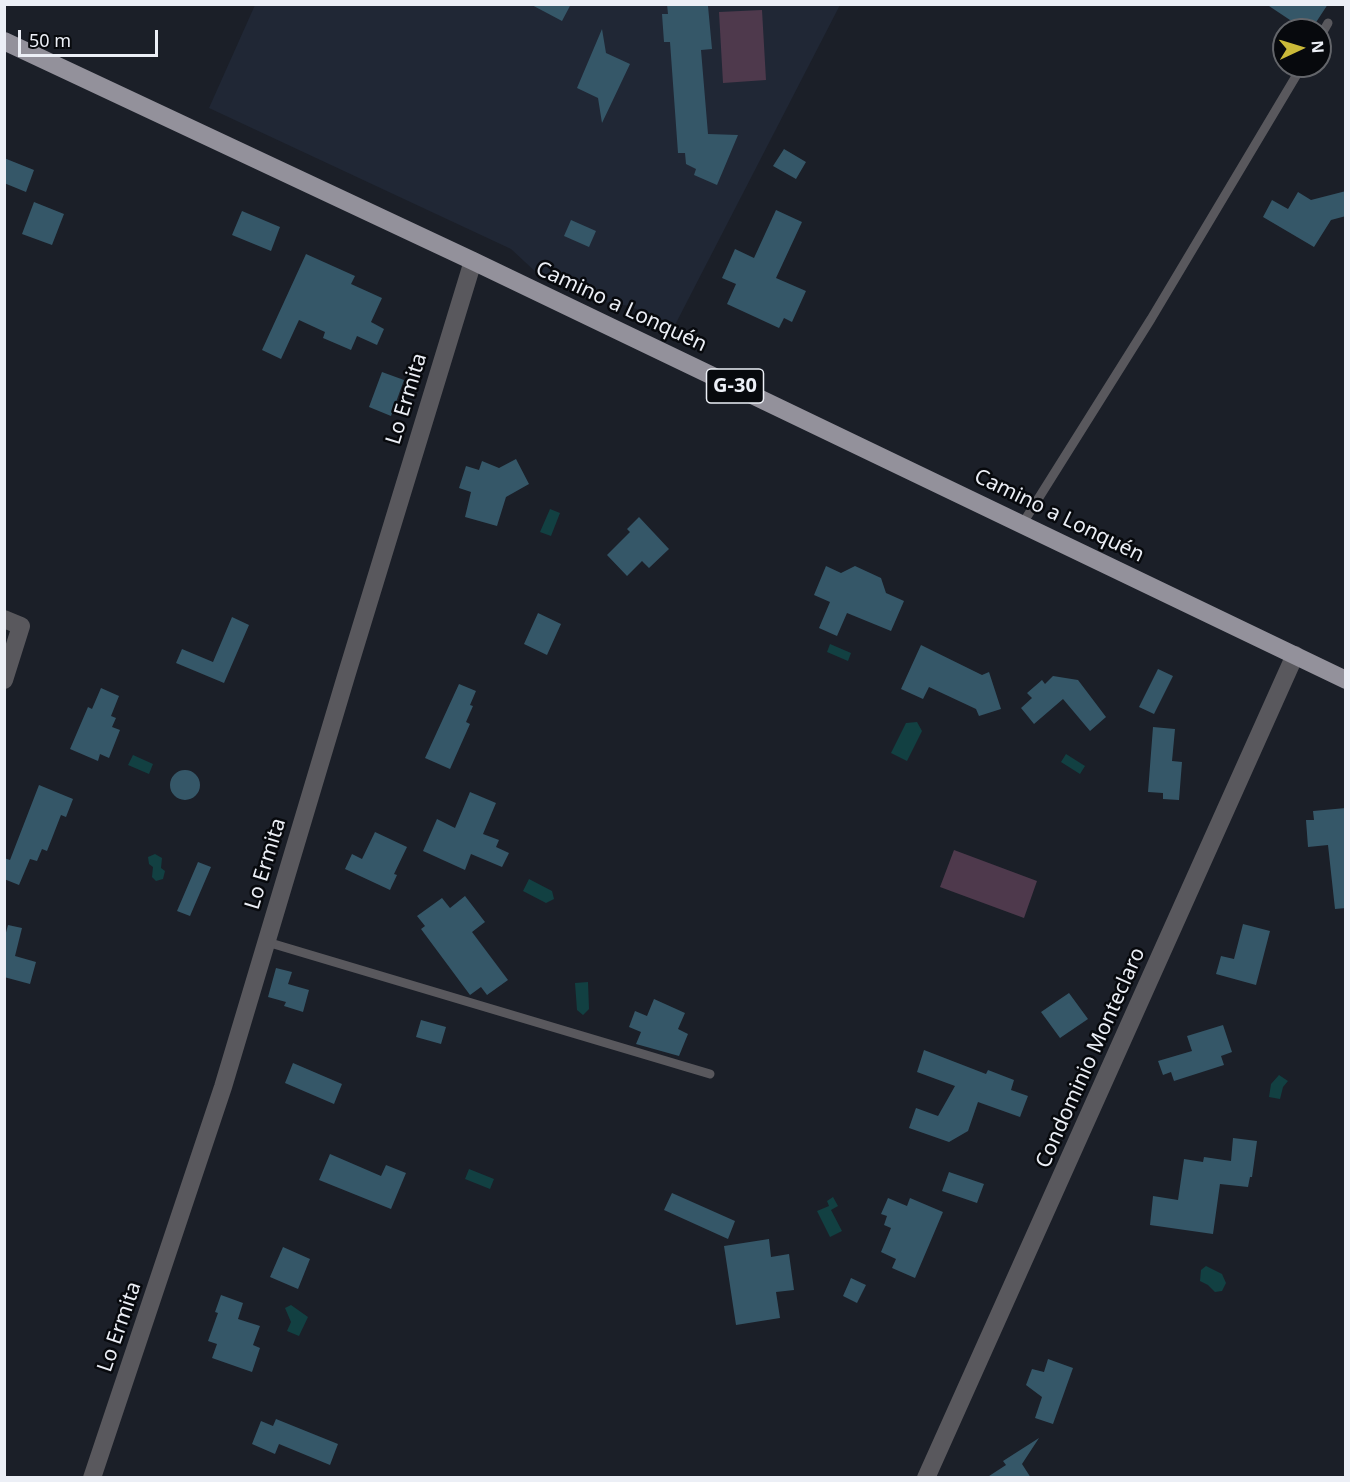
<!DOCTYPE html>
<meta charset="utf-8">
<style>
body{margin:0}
#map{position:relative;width:1350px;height:1482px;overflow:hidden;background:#1b1f28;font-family:"Noto Sans",sans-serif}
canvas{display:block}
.frame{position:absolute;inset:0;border:6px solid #eceff6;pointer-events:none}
.north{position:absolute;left:1272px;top:18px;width:60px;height:60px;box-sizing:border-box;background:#07090d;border:2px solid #63656a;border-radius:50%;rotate:86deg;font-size:16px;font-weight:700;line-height:24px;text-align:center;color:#eceff6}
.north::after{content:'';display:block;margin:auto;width:21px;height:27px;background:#cbba39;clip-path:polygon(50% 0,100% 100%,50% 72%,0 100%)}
.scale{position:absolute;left:18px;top:30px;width:140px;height:27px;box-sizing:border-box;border:3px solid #eceff6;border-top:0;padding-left:8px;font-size:18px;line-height:21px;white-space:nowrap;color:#eceff6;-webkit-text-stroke:4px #07090d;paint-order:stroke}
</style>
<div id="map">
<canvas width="1350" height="1482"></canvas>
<div class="frame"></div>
<div class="north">N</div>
<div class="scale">50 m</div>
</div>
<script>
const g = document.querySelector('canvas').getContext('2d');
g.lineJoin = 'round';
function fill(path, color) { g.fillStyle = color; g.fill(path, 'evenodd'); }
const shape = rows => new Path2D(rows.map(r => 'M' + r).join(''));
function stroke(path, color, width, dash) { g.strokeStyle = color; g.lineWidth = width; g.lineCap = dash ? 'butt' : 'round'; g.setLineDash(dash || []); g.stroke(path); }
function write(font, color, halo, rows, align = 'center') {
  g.font = font + ' "Noto Sans",sans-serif'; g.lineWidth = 5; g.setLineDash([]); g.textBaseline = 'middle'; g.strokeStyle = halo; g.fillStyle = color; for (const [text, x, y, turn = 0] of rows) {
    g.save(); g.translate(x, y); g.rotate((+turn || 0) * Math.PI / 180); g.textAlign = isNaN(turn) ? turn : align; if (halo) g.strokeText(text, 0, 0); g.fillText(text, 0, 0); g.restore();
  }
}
const built = shape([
 [255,5,840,5,675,325,629,306,588,299,539,275,511,249,209,108]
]);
const green = shape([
 [762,10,766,80,723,83,719,12],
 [954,850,1037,881,1024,918,940,887]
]);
const water = shape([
 [550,509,560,513,551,536,540,532],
 [830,644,851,653,848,661,827,652],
 [917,722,922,731,907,761,891,753,906,723],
 [1066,754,1085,766,1080,774,1061,762],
 [133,755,153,764,149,774,128,765],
 [155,854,162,858,161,868,165,871,163,879,156,881,152,877,153,867,149,864,148,857],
 [529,879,552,891,554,899,546,903,523,891],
 [588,982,589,1009,583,1015,577,1010,575,983],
 [1279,1075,1288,1081,1283,1087,1280,1099,1269,1097,1271,1084],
 [469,1169,494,1179,490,1189,465,1179],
 [833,1197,838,1206,831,1210,842,1231,830,1237,817,1211,829,1206,827,1201],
 [1206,1266,1222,1274,1226,1283,1222,1291,1215,1292,1208,1285,1200,1281,1201,1270],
 [291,1305,308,1317,299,1336,287,1331,291,1322,285,1308]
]);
const building = shape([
 [530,4,571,4,562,21],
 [667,4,708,6,712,49,701,50,708,134,738,135,717,185,694,175,696,169,686,164,685,153,678,153,670,42,664,42,662,14,668,14],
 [1266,4,1328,4,1311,30,1305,30],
 [602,29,606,53,630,64,602,123,598,98,577,88],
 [784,149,806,162,796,179,773,166],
 [4,158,34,170,26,192,4,183],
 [1346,191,1346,216,1331,220,1314,247,1263,217,1272,200,1288,209,1298,192,1311,200],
 [34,202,64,214,52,245,22,234],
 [776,210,802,222,776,278,806,291,792,322,784,318,779,328,727,304,736,284,722,278,735,249,754,258],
 [242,211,280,227,271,251,232,235],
 [571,220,596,231,589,247,564,236],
 [306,254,355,276,351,284,382,298,371,322,384,329,377,345,357,336,351,350,323,338,325,332,299,320,281,359,262,350],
 [382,372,404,380,391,416,369,407],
 [516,459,529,484,506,497,497,526,465,517,471,492,459,488,466,466,479,470,482,461,499,468],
 [639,517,669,549,649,568,642,561,627,576,607,555,630,532,627,529],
 [826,566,841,573,855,566,881,578,886,593,904,601,891,631,847,613,837,636,819,628,830,602,814,595],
 [538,613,561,624,547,655,524,644],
 [232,617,249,625,224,683,176,663,182,649,213,662],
 [921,645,982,675,989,672,1001,709,979,716,976,709,929,687,923,699,901,689],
 [1158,669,1173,676,1154,714,1139,707],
 [1053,676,1078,680,1106,717,1090,731,1063,699,1034,724,1021,708,1032,698,1027,693,1042,680,1045,684],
 [459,684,476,691,470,705,473,706,466,722,470,724,450,769,425,758],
 [101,688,119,696,111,716,116,718,112,727,120,730,109,758,100,754,98,761,70,749,88,707,92,709],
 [1153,727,1175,729,1172,761,1182,762,1179,800,1163,799,1163,793,1148,792],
 '170 785a15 15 0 1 1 30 0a15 15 0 1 1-30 0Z',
 [39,785,73,799,66,817,61,815,47,851,42,849,37,861,30,859,19,885,4,879,4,858,10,860],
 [470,792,496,803,483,834,499,840,496,847,509,853,502,867,471,854,465,870,423,851,437,819,455,828],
 [1346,808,1346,908,1335,909,1328,845,1308,847,1306,820,1314,820,1313,811],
 [375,832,407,847,394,874,397,875,390,890,345,869,352,854,362,859],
 [198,862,211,867,190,916,177,911],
 [465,896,485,922,472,932,508,980,487,995,481,987,470,995,421,929,425,926,417,916,442,898,450,908],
 [1243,924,1270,931,1256,985,1216,974,1221,956,1234,959],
 [8,925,22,928,15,956,36,962,30,984,4,977,4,940],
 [276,968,292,972,288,984,309,990,303,1012,284,1006,286,1002,268,997],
 [1069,993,1088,1019,1060,1038,1041,1012],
 [654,999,685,1013,678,1029,688,1034,679,1056,636,1044,641,1032,629,1027,635,1011,647,1016],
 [421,1020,446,1027,441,1044,416,1037],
 [1223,1025,1232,1052,1221,1056,1224,1065,1174,1081,1171,1072,1163,1075,1158,1061,1192,1051,1187,1036],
 [924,1050,986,1074,988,1070,1014,1080,1011,1090,1028,1096,1020,1117,978,1102,968,1131,949,1142,909,1128,916,1108,938,1116,955,1086,917,1072],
 [293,1063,342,1084,334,1104,285,1083],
 [1233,1138,1257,1141,1252,1177,1250,1177,1248,1187,1220,1184,1213,1234,1150,1225,1153,1196,1178,1200,1184,1159,1203,1162,1204,1157,1231,1161],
 [330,1154,381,1176,386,1165,406,1173,391,1209,319,1180],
 [949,1172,984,1184,977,1203,942,1191],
 [672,1193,735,1221,728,1239,664,1210],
 [888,1198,907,1206,910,1198,943,1212,915,1278,892,1268,896,1259,881,1252,891,1228,884,1225,887,1216,881,1214],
 [769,1239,771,1257,789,1254,794,1290,776,1292,780,1318,736,1325,724,1246],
 [283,1247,310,1259,298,1289,270,1277],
 [851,1278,866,1285,857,1303,843,1296],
 [221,1295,243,1303,238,1319,260,1326,253,1345,260,1348,252,1372,212,1358,217,1344,208,1341,218,1313,215,1312],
 [1048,1359,1073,1368,1053,1424,1035,1418,1042,1397,1026,1385,1032,1369,1044,1372],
 [276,1419,338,1444,330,1465,279,1444,275,1454,252,1444,261,1421,273,1426],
 [1039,1438,1022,1464,1031,1478,986,1478,1006,1465,1003,1461]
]);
const lane = shape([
 [1320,37,1328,23],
 [1023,523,1151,319,1302,66],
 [267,942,710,1074]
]);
const street = shape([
 [4,619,21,626,4,680],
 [92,1478,223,1087,347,673,473,261],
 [926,1478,1295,655]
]);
const primary = shape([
 [4,41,473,261,1346,680]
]);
const shields = [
 [735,386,57]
];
const shieldNames = [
 ["G-30",735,386]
];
const streetNames = [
 ["Camino a Lonquén",621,307,25],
 ["Lo Ermita",407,399,-73],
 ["Camino a Lonquén",1059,516,26],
 ["Lo Ermita",266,864,-73],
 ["Condominio Monteclaro",1091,1058,-66],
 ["Lo Ermita",120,1327,-71]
];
fill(built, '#202735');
fill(green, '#4e394c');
fill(water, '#124042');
fill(building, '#355768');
stroke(lane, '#59585d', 9);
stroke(street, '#59585d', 18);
stroke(primary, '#93919b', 18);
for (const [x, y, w] of shields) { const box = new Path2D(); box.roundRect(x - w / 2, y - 17, w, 34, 4.5); g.fillStyle = '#07090d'; g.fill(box); stroke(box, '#eceff6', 1.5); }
write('bold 20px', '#eceff6', null, shieldNames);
write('21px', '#eceff6', '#07090d', streetNames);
</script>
